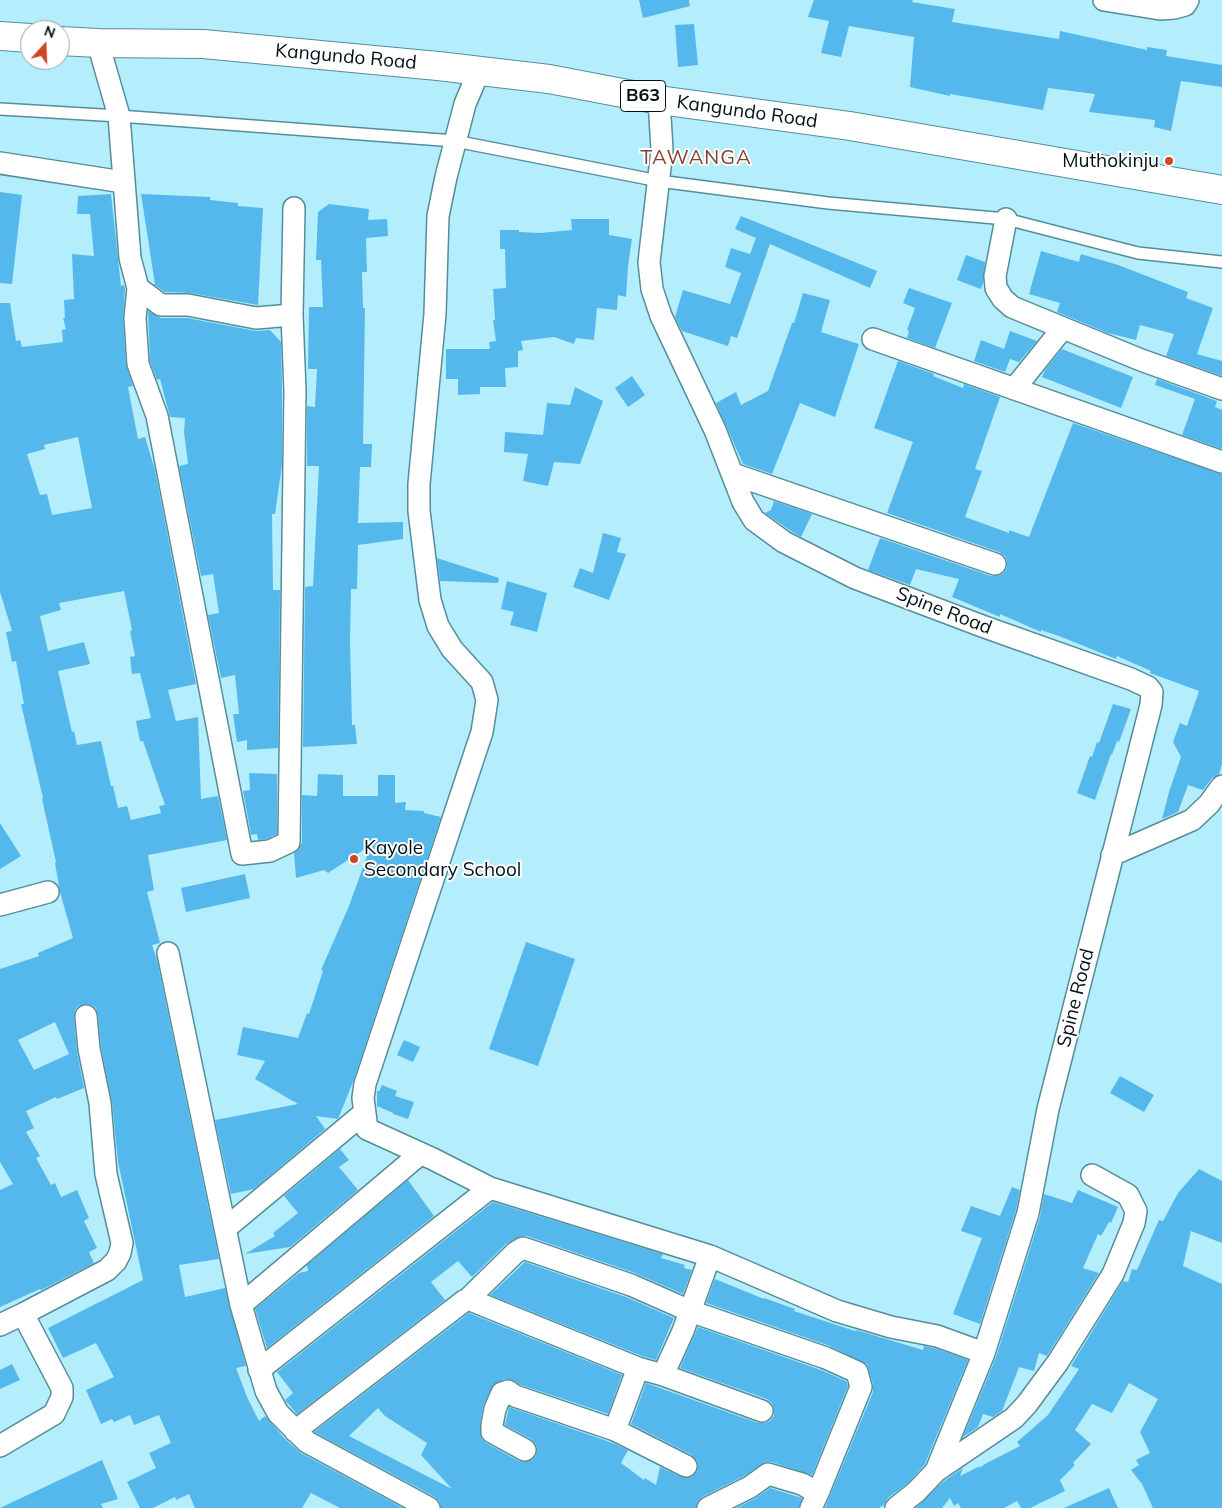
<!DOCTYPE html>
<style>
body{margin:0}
#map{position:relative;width:1222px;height:1508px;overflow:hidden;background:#b4eefc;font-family:Mulish,sans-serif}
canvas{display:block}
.north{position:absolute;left:20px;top:20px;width:50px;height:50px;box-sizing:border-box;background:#fff;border:1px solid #99a0a2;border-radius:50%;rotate:20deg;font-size:14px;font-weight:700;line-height:20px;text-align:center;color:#001217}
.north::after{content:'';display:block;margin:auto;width:18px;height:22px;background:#d04625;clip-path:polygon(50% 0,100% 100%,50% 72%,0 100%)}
</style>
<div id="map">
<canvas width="1222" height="1508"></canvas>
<div class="north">N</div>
</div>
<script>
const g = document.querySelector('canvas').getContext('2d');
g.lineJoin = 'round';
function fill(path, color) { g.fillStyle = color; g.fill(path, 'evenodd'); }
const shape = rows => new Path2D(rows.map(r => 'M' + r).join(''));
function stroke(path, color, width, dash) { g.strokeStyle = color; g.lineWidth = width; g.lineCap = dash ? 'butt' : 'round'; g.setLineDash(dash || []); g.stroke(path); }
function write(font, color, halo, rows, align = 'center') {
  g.font = font + ' Mulish,sans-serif'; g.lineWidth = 4; g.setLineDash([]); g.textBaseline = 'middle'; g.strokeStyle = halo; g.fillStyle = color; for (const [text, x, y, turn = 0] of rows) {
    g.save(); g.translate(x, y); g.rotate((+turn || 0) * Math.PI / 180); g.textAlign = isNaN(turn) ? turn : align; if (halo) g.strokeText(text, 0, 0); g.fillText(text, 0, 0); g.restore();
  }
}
const building = shape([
 [639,0,689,0,690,6,643,18],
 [814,0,913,0,912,2,955,9,952,22,1059,39,1060,31,1147,50,1147,47,1167,50,1166,56,1222,65,1222,87,1181,81,1171,131,1154,127,1155,120,1089,112,1095,94,1048,88,1043,110,950,94,950,96,910,87,914,37,849,26,841,57,821,53,829,21,808,17],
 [694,24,698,65,678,67,675,25],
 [0,192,22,195,12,284,0,283],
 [111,194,121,286,124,285,125,289,123,319,126,365,133,386,128,387,138,439,145,437,155,470,196,684,168,690,176,721,198,717,201,799,218,796,227,840,148,855,154,890,147,892,160,943,152,945,157,960,219,1259,179,1265,185,1297,225,1288,246,1366,236,1368,247,1397,259,1421,265,1416,285,1439,301,1453,403,1508,340,1508,311,1493,302,1508,195,1508,189,1494,176,1500,175,1497,153,1508,140,1508,127,1482,156,1468,149,1453,171,1443,159,1415,134,1425,130,1415,114,1422,112,1419,101,1424,86,1390,114,1377,96,1343,63,1358,48,1328,143,1280,118,1162,112,1102,101,1047,98,1015,96,1008,91,1005,84,1004,78,1006,75,1010,74,1017,77,1052,84,1088,57,1099,56,1097,26,1111,34,1128,26,1132,40,1156,36,1158,51,1185,55,1183,61,1197,77,1190,89,1218,84,1221,97,1248,89,1252,94,1263,49,1286,41,1290,40,1289,0,1307,0,1190,13,1184,0,1162,0,969,39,956,38,953,73,938,60,892,55,863,56,862,42,799,43,798,21,704,24,704,16,661,12,662,6,632,12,631,0,592,0,303,10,303,16,341,20,340,22,347,63,342,62,330,66,329,63,318,65,318,64,300,74,299,72,254,94,256,90,214,77,214,78,196],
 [78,437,92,508,52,515,47,494,40,495,27,454,45,449,44,445],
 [124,591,132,630,130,631,135,656,130,657,132,674,140,673,151,718,136,721,140,741,143,741,165,805,159,806,161,813,131,820,127,806,118,808,113,786,111,786,101,741,77,745,74,731,72,732,58,671,90,664,84,642,48,651,40,616,61,610,59,603],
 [55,1022,69,1054,34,1070,18,1040],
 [141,194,210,197,210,200,238,203,238,206,263,208,258,305,190,293,165,292,153,284,155,284],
 [329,204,369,209,368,220,387,219,388,236,366,238,367,272,362,272,363,308,365,308,363,444,372,444,371,467,360,467,358,523,403,522,403,539,358,545,357,589,351,589,350,640,352,725,355,725,357,744,303,747,305,587,313,586,319,466,307,466,307,406,315,407,317,369,308,369,309,307,323,307,321,260,316,260,318,212],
 [741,216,877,271,870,288,770,244,737,338,731,336,728,346,682,331,675,317,683,290,730,304,741,273,725,267,731,248,750,254,756,238,735,229],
 [571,219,609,219,609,235,632,239,628,266,626,297,618,295,617,310,597,308,594,340,576,338,574,344,554,337,521,341,523,350,518,351,518,367,505,368,506,387,480,387,480,394,458,395,458,379,446,379,446,349,490,349,489,342,496,341,493,320,495,320,493,289,506,288,505,249,500,249,500,230,519,230,519,232,540,233,572,230],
 [1041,251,1079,262,1081,254,1118,265,1188,292,1186,298,1213,308,1197,354,1222,361,1222,376,1166,356,1174,334,1140,325,1136,340,1108,333,1057,312,1060,303,1029,294],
 [966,255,985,262,983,283,981,289,957,280],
 [909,288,952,303,935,348,907,338,909,331,907,330,915,308,903,303],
 [803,293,830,300,821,332,859,344,835,417,800,403,772,474,743,464,716,403,736,392,741,405,768,391,792,323,794,323],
 [148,311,161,318,187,318,256,331,270,330,281,342,282,391,282,465,275,514,272,514,273,590,280,590,278,748,247,750,247,740,237,742,233,714,239,714,235,675,221,678,208,615,219,613,213,574,201,576,179,466,188,464,184,432,185,418,170,417,160,379,157,380,150,361],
 [1010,331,1037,341,1019,362,1010,359,1005,372,974,361,981,340,1004,349],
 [1062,349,1133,377,1121,408,1042,377,1045,370],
 [898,361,934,374,933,376,963,388,964,384,1000,397,975,469,982,471,965,517,1009,533,1009,530,1029,537,1073,423,1222,474,1222,764,1219,774,1212,778,1203,790,1188,785,1178,812,1162,819,1169,792,1181,757,1173,742,1180,723,1187,726,1199,691,1150,673,1151,671,1117,656,1116,659,1059,636,1041,630,1041,632,1000,614,1000,617,952,597,959,579,916,569,910,585,868,570,880,538,991,576,997,576,1003,574,1007,568,1007,561,1005,556,999,552,887,513,913,442,874,428],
 [632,376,645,395,628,407,615,388],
 [1157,379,1217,401,1215,407,1222,410,1222,449,1182,435,1195,399,1155,385],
 [575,387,603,401,580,464,554,462,548,486,523,481,528,454,504,452,505,432,543,435,547,403,570,405],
 [774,501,812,514,801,537,791,531,765,513,771,510],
 [603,533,621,538,617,552,626,554,609,600,573,587,580,568,593,573],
 [437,558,499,578,498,583,440,581],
 [507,581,547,593,537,632,510,625,514,612,501,609],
 [1113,704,1131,709,1119,742,1117,741,1112,755,1111,754,1095,800,1077,793,1090,756,1092,757,1097,742,1099,743],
 [249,773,277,774,277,834,267,839,258,840,257,834,251,835,243,791,250,790],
 [318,774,343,775,343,796,378,796,378,775,395,775,395,803,406,802,405,810,424,811,424,813,441,817,353,1082,338,1119,316,1116,325,1129,254,1189,231,1194,215,1120,298,1104,255,1079,265,1061,237,1055,243,1027,298,1038,307,1013,309,1014,323,971,321,970,349,906,371,845,328,873,324,870,296,878,294,853,299,849,302,842,302,795,317,796],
 [0,823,21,856,0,869],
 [245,874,250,898,186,912,181,888],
 [526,942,575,959,538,1066,489,1049],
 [404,1040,420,1047,413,1062,397,1055],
 [1120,1076,1154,1095,1144,1112,1110,1093],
 [382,1085,397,1091,395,1096,414,1102,408,1119,393,1114,393,1113,377,1106,377,1091,379,1091],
 [340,1149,349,1160,339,1167,358,1190,290,1247,245,1254,275,1236,273,1233,298,1213,284,1196],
 [1199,1169,1222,1181,1222,1243,1191,1231,1183,1266,1222,1284,1222,1508,1153,1508,1142,1484,1131,1470,1139,1465,1136,1460,1150,1453,1140,1432,1158,1399,1129,1383,1112,1413,1092,1404,1075,1430,1091,1444,1073,1463,1075,1465,1060,1480,1065,1491,1030,1508,1021,1508,1017,1501,1004,1508,961,1508,958,1503,954,1506,950,1498,942,1508,916,1508,944,1481,963,1468,960,1476,980,1466,979,1468,985,1464,1020,1446,1017,1442,1048,1415,1079,1369,1071,1366,1123,1281,1128,1282,1132,1269,1137,1270,1159,1220,1163,1221,1178,1193],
 [408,1180,434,1216,267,1348,255,1309,299,1273,308,1271,307,1265],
 [1012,1187,1020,1190,1016,1210,980,1324,953,1314,982,1238,961,1231,971,1206,1000,1216],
 [1078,1190,1118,1207,1111,1223,1109,1222,1101,1236,1098,1234,1083,1268,1099,1273,1047,1356,1039,1353,1034,1371,1019,1367,1002,1411,993,1417,983,1414,978,1427,963,1437,996,1357,1040,1217,1044,1194,1072,1203],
 [493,1202,663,1254,661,1258,685,1265,684,1268,692,1270,683,1294,635,1273,527,1236,521,1236,506,1244,472,1277,458,1261,431,1282,445,1300,297,1414,285,1400,293,1393,277,1372],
 [525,1262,626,1297,674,1318,656,1360,642,1356,490,1295],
 [715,1279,764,1299,764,1298,795,1309,794,1311,855,1331,856,1330,923,1350,924,1346,934,1348,968,1360,925,1464,908,1483,888,1498,884,1505,879,1508,825,1508,873,1392,873,1384,867,1364,830,1346,706,1303],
 [469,1313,622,1375,608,1414,521,1385,510,1379,504,1379,494,1384,483,1406,480,1425,481,1438,486,1443,519,1461,525,1462,531,1461,536,1456,537,1449,536,1444,531,1439,505,1425,509,1407,610,1442,628,1450,621,1463,644,1480,645,1478,656,1485,660,1467,681,1477,686,1478,692,1477,697,1472,698,1466,697,1460,692,1455,631,1424,646,1383,758,1423,764,1423,770,1421,774,1416,774,1409,772,1403,767,1399,680,1368,698,1327,821,1370,846,1381,848,1386,812,1475,772,1462,765,1462,744,1476,702,1497,697,1502,696,1508,441,1508,440,1502,435,1497,314,1432],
 [378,1408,385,1416,427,1443,421,1455,452,1489,349,1436],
 [12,1364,20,1380,0,1389,0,1370],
 [102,1460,118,1499,101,1504,103,1508,0,1508],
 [770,1488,802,1498,799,1508,736,1508,756,1498],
 [1109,1488,1118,1508,1064,1508]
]);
const lane = shape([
 [0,109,119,116,455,141,659,181,828,203,1006,219,1138,253,1222,262]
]);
const street = shape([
 [1104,0,1160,9,1174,8,1185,5,1188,0],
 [98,43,119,116,130,258,138,288,135,318,138,364,157,416,242,854,270,851,289,842,295,391,292,315,256,318,188,305,161,305,138,288],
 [479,71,465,104,446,177,438,216,435,314,419,484,419,511,430,600,438,626,452,649,482,682,487,700,482,732,365,1084,363,1098,367,1129,433,1159,490,1188,710,1256,837,1311,891,1327,937,1336,984,1353],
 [659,100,662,150,649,262,652,289,661,316,715,430,743,502,754,520,784,542,855,578,982,626,1131,679,1148,687,1152,692,1151,705,1048,1109,1028,1213,984,1353,936,1471],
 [0,163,123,182],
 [1006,219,995,276,996,288,1003,299,1012,307,1141,360,1222,389],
 [292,315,294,208],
 [873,339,1222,462],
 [1014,389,1063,328],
 [733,474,995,564],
 [1112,855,1192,820,1209,804,1222,786],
 [0,905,48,892],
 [168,953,241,1305,266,1391,278,1413,307,1442,429,1508],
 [226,1228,364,1113],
 [710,1256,683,1331,663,1375,762,1411],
 [468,1299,515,1253,523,1248,631,1285,690,1311,826,1358,857,1372,861,1387,818,1493],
 [241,1305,420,1154],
 [0,1325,23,1314,107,1270,116,1261,120,1253,122,1243,106,1174,100,1103,89,1049,86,1016],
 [259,1370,490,1188],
 [615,1430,686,1466],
 [295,1431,464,1301,468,1299,638,1368,663,1375],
 [0,1446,54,1414,62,1397,62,1388,23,1314],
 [525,1450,492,1432,492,1425,495,1409,502,1393,508,1391,515,1396,615,1430,638,1368],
 [708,1508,750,1487,768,1474,802,1484,818,1493,811,1508],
 [896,1508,916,1492,936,1471,1014,1418,1027,1404,1058,1362,1113,1274,1134,1223,1136,1211,1128,1195,1092,1175]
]);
const highway = shape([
 [0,36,30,38],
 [60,41,98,43,203,44,438,66,549,79,659,100,850,126,1222,190]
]);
const markers = [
 [1169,161,5,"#d04625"],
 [354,859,5,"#d04625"]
];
const shields = [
 [643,96,45]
];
const shieldNames = [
 ["B63",643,96]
];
const streetNames = [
 ["Kangundo Road",346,57,5],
 ["Kangundo Road",747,112,8],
 ["Spine Road",944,611,21],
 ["Spine Road",1076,998,-76]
];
const poiNames = [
 ["Muthokinju",1159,161],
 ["Kayole",364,848,"left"],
 ["Secondary School",364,870,"left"]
];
const neighbourhoodNames = [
 ["TAWANGA",696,158]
];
fill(building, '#55b8ed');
stroke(lane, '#558d9a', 14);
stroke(street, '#558d9a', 24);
stroke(highway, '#558d9a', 30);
stroke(lane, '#fff', 11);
stroke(street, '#fff', 21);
stroke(highway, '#fff', 28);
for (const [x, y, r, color] of markers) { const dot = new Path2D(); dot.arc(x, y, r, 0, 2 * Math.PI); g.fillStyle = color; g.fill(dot); stroke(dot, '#fff', 2); }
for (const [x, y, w] of shields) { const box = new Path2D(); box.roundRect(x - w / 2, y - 15.5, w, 31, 4); g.fillStyle = '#fff'; g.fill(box); stroke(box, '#001217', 1); }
write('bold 18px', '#001217', null, shieldNames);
write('19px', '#001217', '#fff', streetNames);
write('19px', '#001217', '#fff', poiNames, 'right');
g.letterSpacing = '1px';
write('20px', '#864030', '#fff', neighbourhoodNames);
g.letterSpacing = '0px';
</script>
